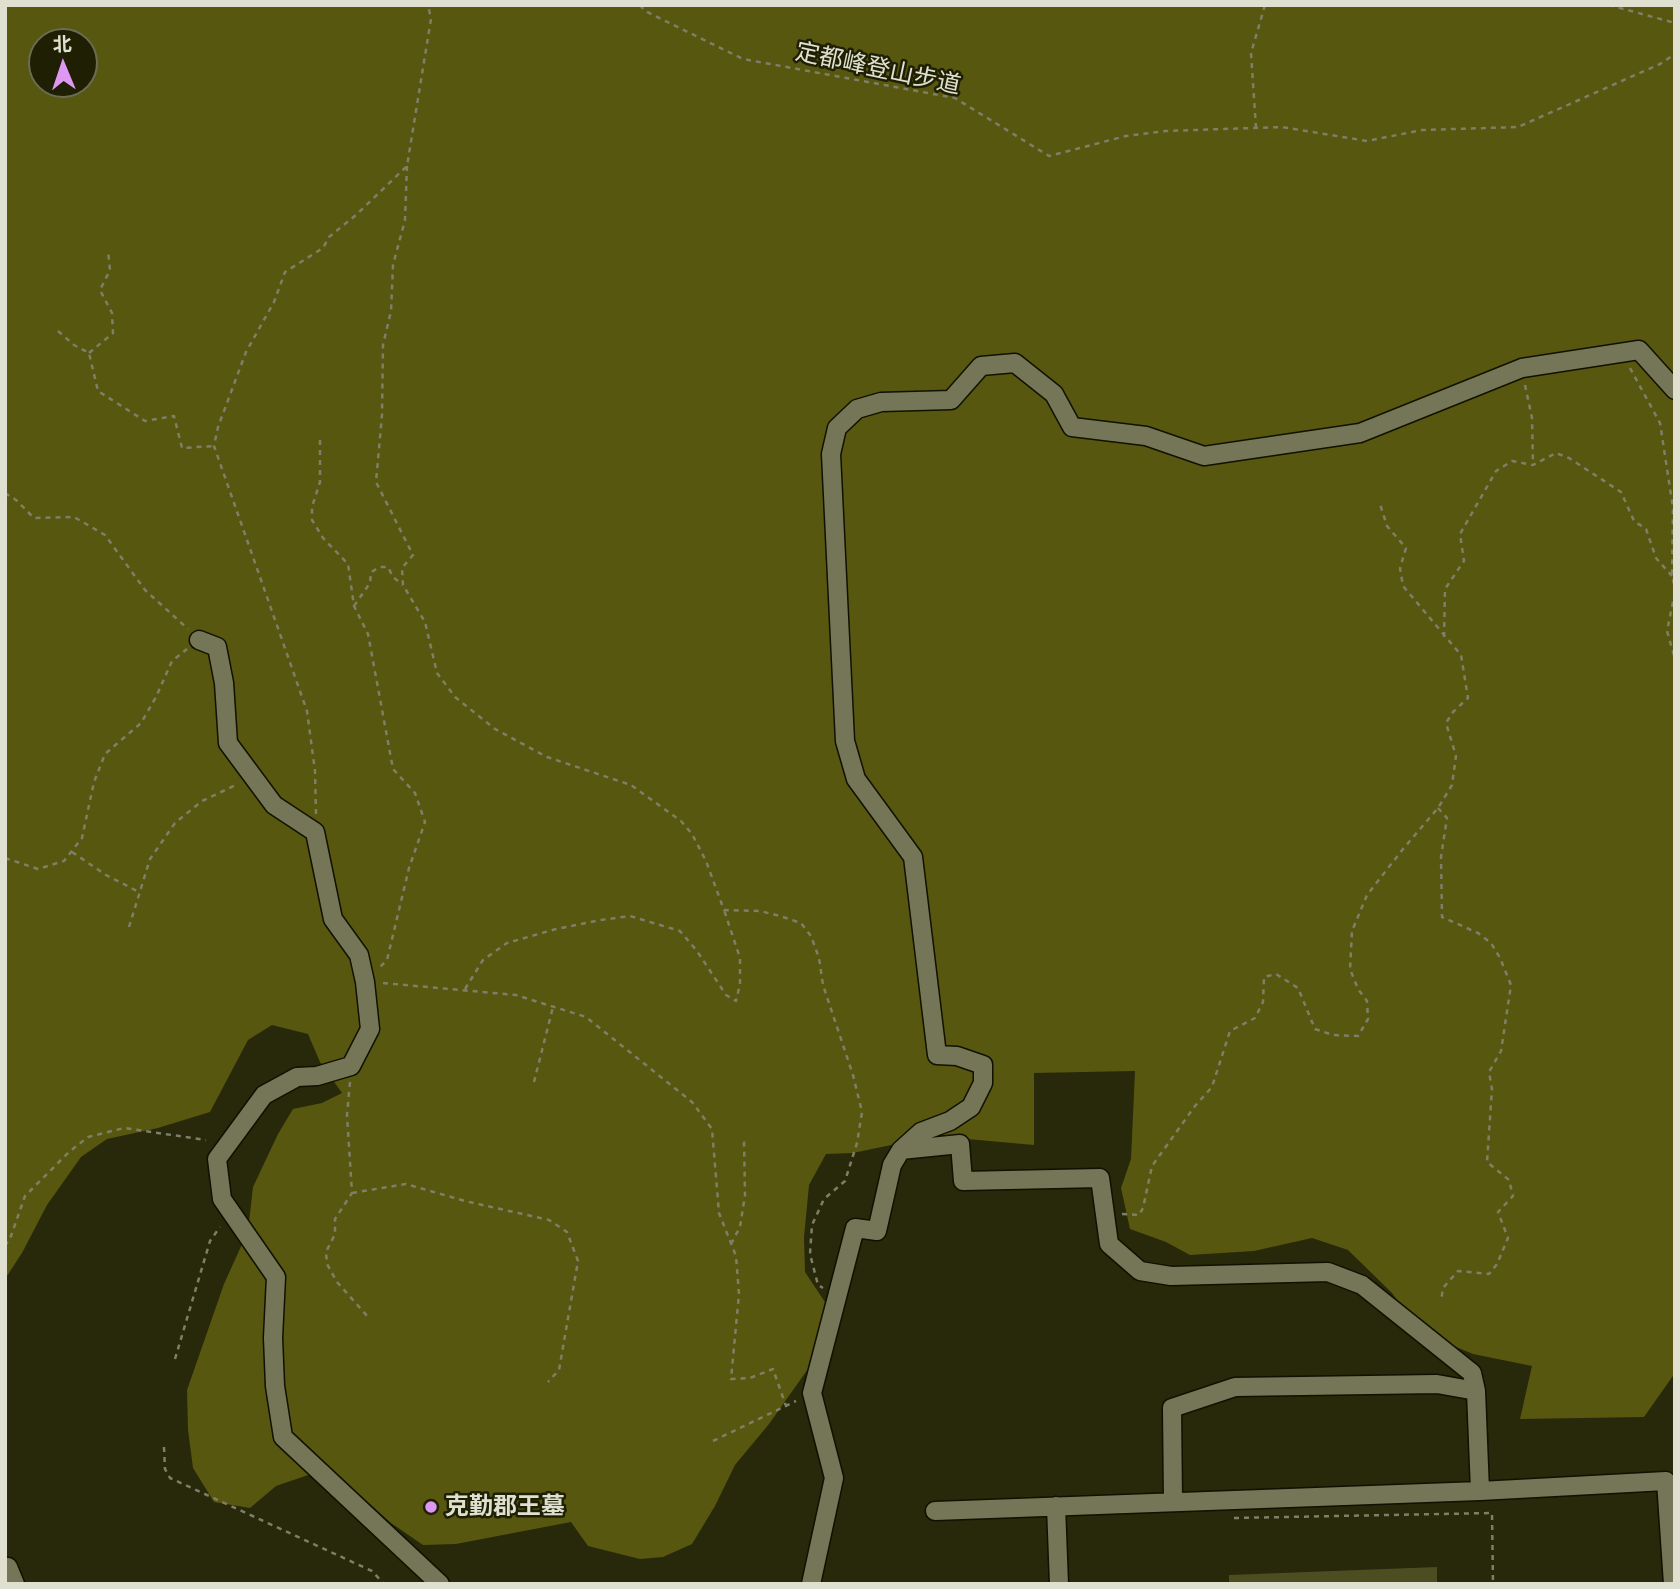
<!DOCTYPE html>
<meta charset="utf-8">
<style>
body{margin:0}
#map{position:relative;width:1680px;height:1589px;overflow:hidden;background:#28280b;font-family:Raleway,"Noto Sans SC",sans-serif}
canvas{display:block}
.frame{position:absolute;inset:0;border:7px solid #dfe0cf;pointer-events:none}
.north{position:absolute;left:28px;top:28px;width:70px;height:70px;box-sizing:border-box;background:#1e1f03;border:2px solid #6b6c55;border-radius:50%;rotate:358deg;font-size:19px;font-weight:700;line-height:28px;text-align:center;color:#dfe0cf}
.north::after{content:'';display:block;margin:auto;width:24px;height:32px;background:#df98f2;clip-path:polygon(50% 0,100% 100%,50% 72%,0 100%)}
</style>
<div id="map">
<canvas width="1680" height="1589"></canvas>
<div class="frame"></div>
<div class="north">北</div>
</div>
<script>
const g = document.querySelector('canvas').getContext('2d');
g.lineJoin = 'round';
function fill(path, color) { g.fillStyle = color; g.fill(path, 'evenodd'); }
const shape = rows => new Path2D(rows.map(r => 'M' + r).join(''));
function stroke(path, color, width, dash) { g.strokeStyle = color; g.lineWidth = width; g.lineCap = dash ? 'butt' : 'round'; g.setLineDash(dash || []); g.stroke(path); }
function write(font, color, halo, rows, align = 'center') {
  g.font = font + ' Raleway,"Noto Sans SC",sans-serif'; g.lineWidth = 5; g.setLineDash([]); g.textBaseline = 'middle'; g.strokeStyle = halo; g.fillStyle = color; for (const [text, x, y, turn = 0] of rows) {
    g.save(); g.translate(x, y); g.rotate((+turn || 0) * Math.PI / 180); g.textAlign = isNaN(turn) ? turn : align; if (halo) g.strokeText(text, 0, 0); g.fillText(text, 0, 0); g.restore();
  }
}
const green = shape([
 [1437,1567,1437,1584,1229,1584,1229,1575]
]);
const forest = shape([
 [5,5,1675,5,1675,1373,1644,1417,1520,1419,1532,1366,1473,1354,1420,1332,1392,1293,1348,1250,1312,1238,1254,1251,1190,1255,1166,1242,1130,1229,1121,1188,1131,1159,1135,1071,1034,1073,1034,1145,934,1136,853,1153,826,1154,809,1185,804,1237,805,1272,833,1314,820,1352,769,1424,735,1465,715,1506,692,1544,663,1557,640,1559,588,1546,571,1522,456,1544,423,1545,391,1523,364,1499,317,1472,276,1486,250,1508,214,1502,193,1468,188,1430,187,1390,224,1284,248,1231,253,1187,278,1134,293,1109,322,1103,342,1093,320,1062,308,1034,272,1025,248,1040,210,1112,158,1128,107,1139,81,1157,47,1205,22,1253,5,1279],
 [42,42,84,42,84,84,42,84]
]);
const path = shape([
 [640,5,645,11,743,59,955,98,1049,156,1126,136,1166,131,1282,127,1367,141,1422,130,1518,127,1660,64,1675,54],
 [1609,5,1675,23],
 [1256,128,1251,53,1265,5],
 [407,166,405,220,393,265,391,311,383,345,382,415,376,482,413,555,402,568,403,585,425,622,437,673,455,697,495,729,547,757,631,785,681,821,692,834,706,861,724,910,760,911,780,916,801,923,811,936,819,958,823,985,853,1075,862,1112,857,1143,845,1181,824,1199,812,1225,810,1254,818,1285,823,1288],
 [58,331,74,345,89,353,98,391,145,421,174,416,182,448,214,446],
 [89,353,113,333,112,313,100,290,110,270,108,251],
 [1630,368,1660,423,1673,508,1672,576,1675,588],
 [1525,385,1532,418,1533,465],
 [320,440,320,482,312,507,312,520,323,538,348,564,354,606,368,634,393,769,415,793,425,822,409,868,387,960,380,967],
 [5,493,16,500,34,518,74,517,105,535,145,590,188,629],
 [1675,592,1667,631,1675,659],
 [354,606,370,583,371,572,380,567,388,567,393,577,403,585],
 [1444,637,1445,589,1464,561,1460,534,1496,471,1512,461,1533,465,1556,453,1569,458,1621,492,1634,521,1646,529,1656,558,1672,576],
 [1438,808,1447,818,1441,857,1442,917,1478,933,1491,943,1500,958,1511,985,1501,1051,1489,1072,1492,1089,1487,1162,1509,1180,1513,1196,1498,1212,1508,1238,1497,1264,1489,1274,1458,1271,1443,1288,1441,1301],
 [316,814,315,771,307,711,214,446,218,427,246,352,274,302,285,272,323,248,329,237,356,215,407,166,431,19,428,5],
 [72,852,106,875,139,892],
 [5,858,38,869,64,861,82,838,94,782,105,754,141,723,156,697,172,661,187,649],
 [129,927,150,859,175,823,202,801,238,784],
 [383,983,516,995,586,1017,692,1102,712,1129,719,1213,736,1256,739,1294,731,1379,750,1378,773,1369,786,1406],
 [465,989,483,960,507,943,556,929,601,920,630,916,680,931,697,951,726,995,736,1001,740,984,740,958,724,910],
 [350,1082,347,1115,352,1193,335,1219,335,1234,326,1252,327,1264,337,1282,369,1318],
 [534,1082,553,1007],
 [352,1193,406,1184,465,1201,549,1220,567,1232,578,1261,559,1370,548,1382],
 [1122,1214,1139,1215,1143,1208,1152,1166,1195,1106,1212,1087,1230,1031,1255,1018,1263,1002,1264,977,1276,974,1298,988,1315,1029,1333,1035,1358,1036,1368,1019,1367,1001,1358,989,1350,969,1352,931,1367,895,1403,849,1438,808,1452,785,1456,756,1446,723,1453,712,1468,698,1461,655,1403,586,1400,568,1406,548,1387,526,1380,504],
 [731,1244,740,1227,745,1195,744,1140],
 [5,1246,11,1236,25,1196,69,1152,88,1137,124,1128,206,1140],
 [175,1359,210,1241,220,1227],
 [713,1441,796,1401],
 [164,1447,165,1469,170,1478,372,1571,384,1584],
 [1234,1518,1492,1513,1493,1584]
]);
const minor = shape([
 [199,640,217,647,224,683,228,743,274,805,315,832,333,919,359,955,365,982,370,1029,351,1066,317,1076,297,1077,264,1095,217,1159,222,1199,276,1277,273,1338,275,1386,283,1437,440,1584],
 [901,1150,960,1144,963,1181,1100,1178,1109,1244,1140,1271,1171,1276,1328,1272,1362,1285,1472,1373,1476,1391,1480,1491],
 [1173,1502,1172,1408,1235,1387,1437,1384,1476,1391],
 [1056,1506,1059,1584],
 [935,1511,1480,1491,1666,1481,1673,1584],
 [8,1567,15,1584],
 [811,1584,834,1478,812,1393,855,1228,877,1231,892,1165,901,1150,921,1132,950,1121,971,1107,983,1083,983,1065,957,1056,937,1055,913,857,856,779,845,741,831,454,837,428,857,409,881,402,951,400,981,366,1015,363,1054,394,1072,427,1146,436,1204,456,1360,433,1522,368,1639,350,1675,390]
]);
const markers = [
 [431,1507,7,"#df98f2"]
];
const streetNames = [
 ["定都峰登山步道",878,69,12]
];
const poiNames = [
 ["克勤郡王墓",445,1507]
];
fill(green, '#4c4d20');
fill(forest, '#575710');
stroke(minor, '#110', 21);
stroke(path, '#7f7f68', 2.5, [5, 5]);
stroke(minor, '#757657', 18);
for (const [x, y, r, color] of markers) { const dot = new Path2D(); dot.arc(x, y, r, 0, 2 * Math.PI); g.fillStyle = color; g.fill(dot); stroke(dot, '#1e1f03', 2.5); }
write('24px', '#dfe0cf', '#1e1f03', streetNames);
write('bold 24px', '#dfe0cf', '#1e1f03', poiNames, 'left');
</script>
